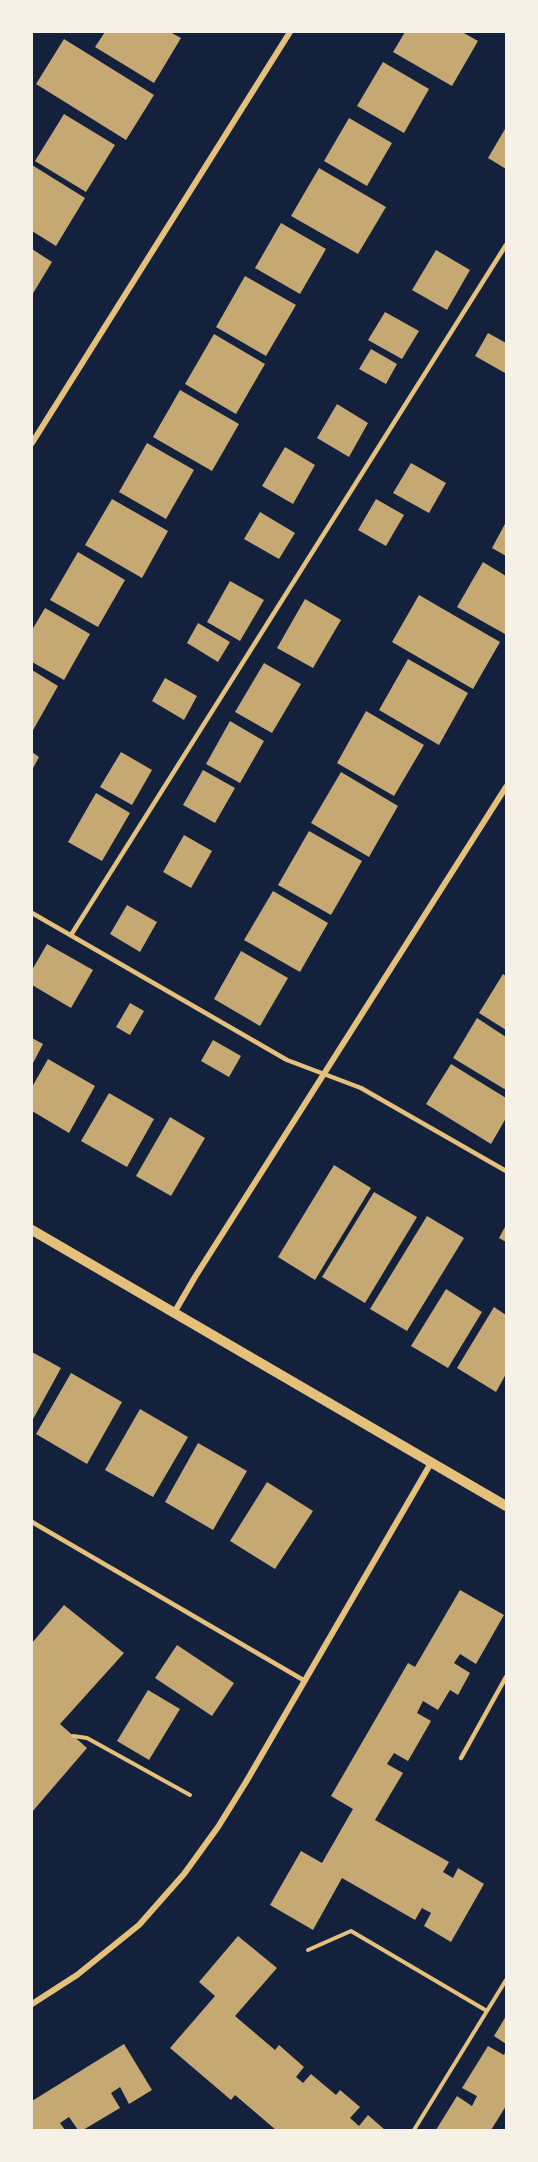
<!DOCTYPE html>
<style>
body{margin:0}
#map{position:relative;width:538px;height:2162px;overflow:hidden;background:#14213d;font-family:"DM Sans",sans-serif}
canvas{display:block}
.frame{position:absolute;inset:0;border:33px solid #f6f1e7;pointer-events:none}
</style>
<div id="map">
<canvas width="538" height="2162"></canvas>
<div class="frame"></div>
</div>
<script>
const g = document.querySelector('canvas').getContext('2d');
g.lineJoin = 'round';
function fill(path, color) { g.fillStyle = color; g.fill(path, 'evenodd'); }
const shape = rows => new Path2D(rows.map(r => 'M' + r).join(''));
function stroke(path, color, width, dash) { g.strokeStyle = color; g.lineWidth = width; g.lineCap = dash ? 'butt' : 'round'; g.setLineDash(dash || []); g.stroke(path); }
const building = shape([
 [105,32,170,32,181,38,154,83,95,47],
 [405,32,462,32,478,41,452,86,393,52],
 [64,39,154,95,126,140,36,84],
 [383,62,429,89,404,133,357,106],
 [64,114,115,145,86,192,35,161],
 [349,118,392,143,367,186,324,161],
 [505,129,506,130,506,169,488,158],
 [32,165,85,198,56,246,32,231],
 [319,168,386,207,358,254,291,216],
 [281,223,326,249,300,294,255,268],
 [32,249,52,262,32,295],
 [436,250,470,270,447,310,412,290],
 [245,276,296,305,266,356,216,327],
 [385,312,419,331,402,359,368,340],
 [488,333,506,343,506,370,505,373,475,356],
 [214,334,265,364,236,414,185,384],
 [371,349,397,364,386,384,359,369],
 [180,390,239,424,212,471,153,437],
 [337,404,368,423,349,457,317,438],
 [147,443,194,470,166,519,119,492],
 [285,447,315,465,293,504,262,486],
 [411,463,446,483,429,513,393,493],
 [112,499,168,531,142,578,85,545],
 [376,499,404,515,386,546,358,530],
 [260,512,295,533,279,559,244,539],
 [506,522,506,556,492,548],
 [78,552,125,580,98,627,50,600],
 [483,562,506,576,506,631,505,634,457,607],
 [230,581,264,600,240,641,207,622],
 [419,595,500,642,473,689,392,642],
 [305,599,341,620,313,668,277,648],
 [45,608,90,634,64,680,32,662,32,630],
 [198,623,230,642,218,662,187,643],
 [408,659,468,693,439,745,379,710],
 [264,663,301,684,272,733,235,712],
 [32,670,58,686,32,732],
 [165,678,197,696,184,720,152,701],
 [366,711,424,745,394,796,337,763],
 [230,721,264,741,240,783,206,764],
 [32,752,39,757,32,770],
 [121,752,152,770,132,805,100,787],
 [203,770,235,788,215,823,183,805],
 [341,772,398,806,369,857,311,823],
 [96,793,130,813,102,861,68,842],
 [309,831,362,861,331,915,278,885],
 [184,835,212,851,191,888,163,872],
 [273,891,328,923,300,972,244,940],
 [127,905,157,922,140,952,110,934],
 [47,944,93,970,71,1008,32,985,32,970],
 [241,951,288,978,260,1026,214,999],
 [503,974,506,976,506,1030,479,1013],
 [130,1003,144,1011,130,1035,116,1027],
 [477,1018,506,1037,506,1090,453,1058],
 [32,1038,43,1044,32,1065],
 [213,1040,241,1056,229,1077,201,1061],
 [48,1059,95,1086,69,1133,32,1111,32,1087],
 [451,1064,506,1098,506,1118,491,1144,426,1104],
 [109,1093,154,1119,127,1167,81,1141],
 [170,1117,205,1138,171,1196,136,1176],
 [334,1165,371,1188,315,1280,278,1257],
 [374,1192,417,1217,365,1303,322,1277],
 [427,1216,464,1238,407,1331,370,1309],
 [506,1225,506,1242,499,1238],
 [446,1289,482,1312,448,1368,411,1346],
 [494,1307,506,1315,506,1374,496,1392,457,1368],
 [32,1352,61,1368,32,1421],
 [71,1373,122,1402,87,1464,36,1434],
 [140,1409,188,1437,153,1497,105,1470],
 [198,1443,247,1471,213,1530,165,1502],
 [267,1482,313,1511,275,1569,230,1541],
 [460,1590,504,1615,476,1664,460,1654,454,1663,470,1673,458,1695,450,1690,438,1710,423,1701,417,1713,431,1721,408,1761,394,1753,387,1764,403,1773,375,1820,449,1862,443,1872,453,1878,458,1868,484,1884,451,1942,424,1926,431,1913,422,1908,415,1920,342,1878,313,1930,270,1905,301,1851,322,1863,353,1809,331,1796,408,1663,415,1667],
 [64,1605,124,1653,60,1724,87,1748,32,1812,32,1643],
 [177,1645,234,1683,212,1716,155,1678],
 [148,1690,180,1709,149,1760,117,1741],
 [238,1936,277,1968,235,2016,275,2050,279,2045,304,2067,296,2077,303,2083,311,2074,336,2095,340,2090,360,2107,350,2118,359,2126,368,2115,385,2130,276,2130,235,2095,231,2100,170,2048,215,1996,199,1982],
 [506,2016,506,2044,494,2036],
 [124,2044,152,2090,129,2104,120,2087,111,2093,120,2108,83,2130,78,2130,69,2117,60,2123,65,2130,32,2130,32,2101],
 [488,2046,504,2055,506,2050,506,2106,491,2130,436,2130,457,2096,472,2106,477,2096,462,2088]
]);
const path = shape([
 [73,1736,87,1738,190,1795],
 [308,1950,351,1931,487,2011],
 [414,2130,506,1980]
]);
const service = shape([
 [32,913,287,1060,361,1088,506,1171],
 [71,935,506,245],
 [32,1522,305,1681],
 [461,1758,506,1677]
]);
const minor = shape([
 [32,443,290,32],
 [174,1313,195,1277,506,787],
 [32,2004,77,1975,139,1925,184,1874,218,1827,246,1782,431,1463]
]);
const tertiary = shape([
 [32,1230,506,1506]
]);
fill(building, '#c6a872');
stroke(path, '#e5c07b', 4);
stroke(service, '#e5c07b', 4.5);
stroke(minor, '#e5c07b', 6);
stroke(tertiary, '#e5c07b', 10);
</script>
